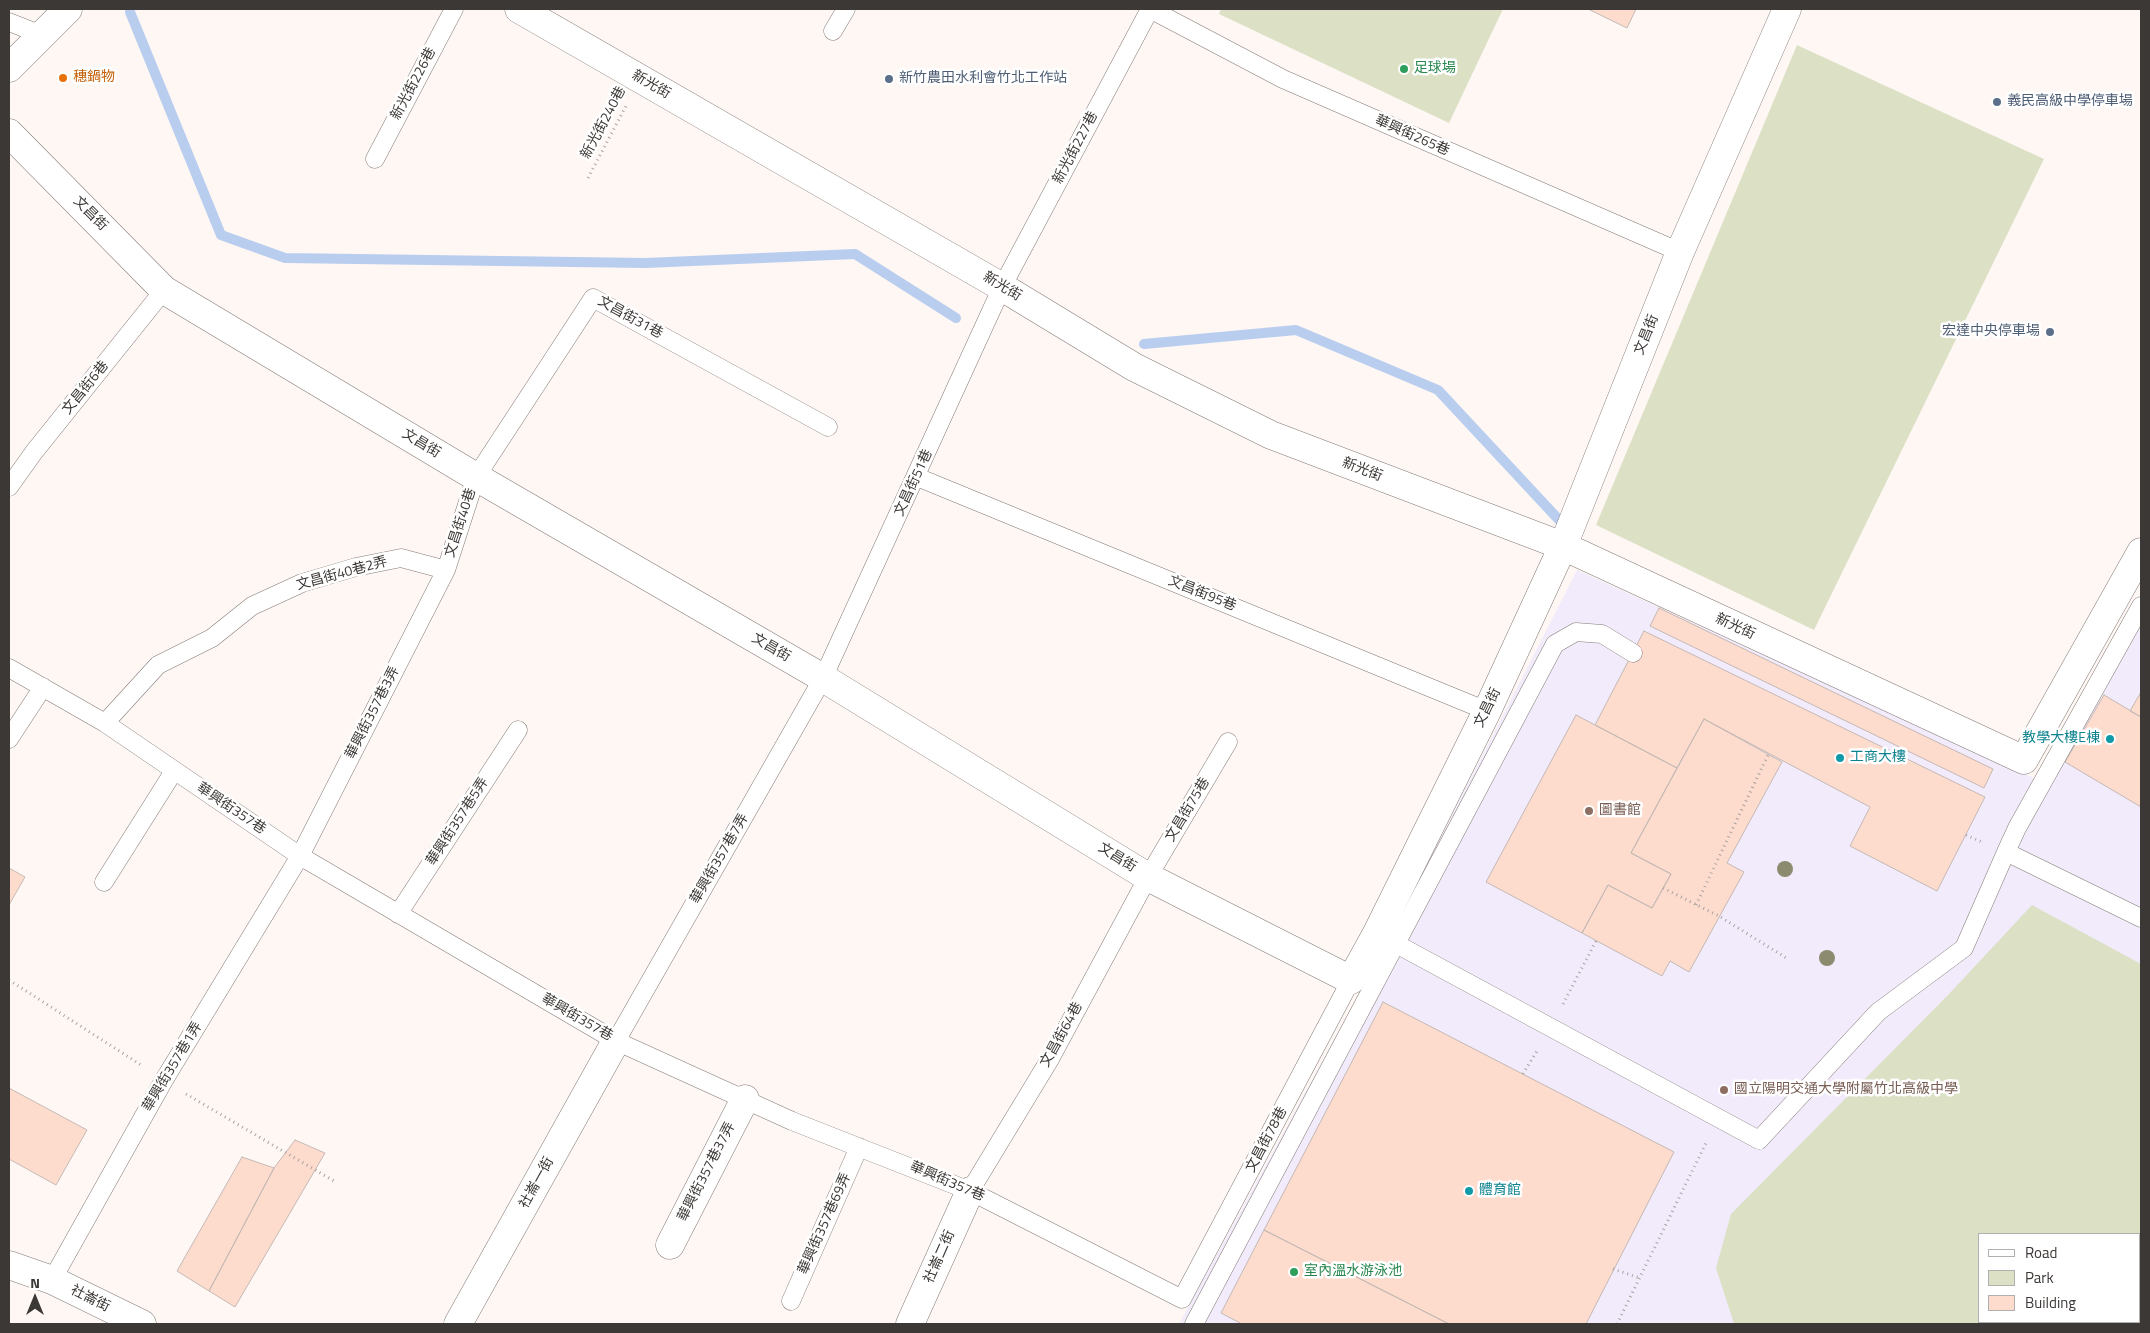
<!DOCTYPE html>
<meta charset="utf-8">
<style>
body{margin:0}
#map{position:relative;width:2150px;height:1333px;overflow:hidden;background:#fef7f4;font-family:"Titillium Web",sans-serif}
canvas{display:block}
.frame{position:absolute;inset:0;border:10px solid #3c3836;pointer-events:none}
.legend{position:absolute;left:1978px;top:1233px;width:162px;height:90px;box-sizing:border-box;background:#fff;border:1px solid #b1afaf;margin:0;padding:6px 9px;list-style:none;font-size:15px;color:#3c3836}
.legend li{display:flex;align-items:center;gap:10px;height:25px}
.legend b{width:25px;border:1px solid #b1afaf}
.north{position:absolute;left:10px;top:1273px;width:50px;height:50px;-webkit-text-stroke:4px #fff;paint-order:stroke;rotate:0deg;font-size:14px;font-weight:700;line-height:20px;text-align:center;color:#3c3836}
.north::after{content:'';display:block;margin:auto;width:18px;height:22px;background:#3c3836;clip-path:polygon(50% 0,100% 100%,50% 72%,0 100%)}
</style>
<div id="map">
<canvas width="2150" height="1333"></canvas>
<div class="frame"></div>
<ul class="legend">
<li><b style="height:6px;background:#fff"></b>Road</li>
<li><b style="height:14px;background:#dce1c6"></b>Park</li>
<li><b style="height:14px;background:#fddbcd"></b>Building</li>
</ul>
<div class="north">N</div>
</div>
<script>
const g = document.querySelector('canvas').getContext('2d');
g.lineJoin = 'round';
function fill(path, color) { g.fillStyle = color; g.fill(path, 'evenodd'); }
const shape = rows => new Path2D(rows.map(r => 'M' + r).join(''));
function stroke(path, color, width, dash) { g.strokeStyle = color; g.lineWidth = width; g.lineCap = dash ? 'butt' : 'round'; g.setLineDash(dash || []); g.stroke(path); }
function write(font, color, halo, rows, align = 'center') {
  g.font = font + ' "Titillium Web","Noto Sans TC",sans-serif'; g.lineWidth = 5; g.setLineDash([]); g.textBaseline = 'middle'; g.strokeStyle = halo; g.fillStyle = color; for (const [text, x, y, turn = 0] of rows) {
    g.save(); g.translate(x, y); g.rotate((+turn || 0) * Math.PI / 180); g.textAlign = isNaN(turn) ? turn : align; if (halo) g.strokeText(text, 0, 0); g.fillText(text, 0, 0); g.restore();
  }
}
const education = shape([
 [1577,570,2034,778,2104,673,2141,603,2141,1305,2139,1307,2139,1234,1979,1234,1979,1322,2124,1322,2122,1324,1179,1324,1386,945]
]);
const green = shape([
 [1221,9,1503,9,1449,123,1219,14],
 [1797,45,2044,159,1814,630,1596,525],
 [2032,905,2141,964,2141,1286,2139,1289,2139,1234,1979,1234,1979,1322,2108,1322,2106,1324,1734,1324,1716,1268,1731,1214,1949,994]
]);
const stream = shape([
 [130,12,221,235,285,258,646,263,855,254,956,318],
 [1144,344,1296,330,1438,390,1560,521]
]);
const building = shape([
 [1588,9,1636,9,1627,28,1588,9],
 [1659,608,1993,769,1984,788,1650,626,1659,608],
 [1644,631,1985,797,1937,891,1850,846,1870,807,1704,719,1677,768,1595,725,1644,631],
 [2141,692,2141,717,2130,711,2141,692],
 [2104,695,2141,717,2141,807,2065,762,2104,695],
 [1576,715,1677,768,1631,853,1671,874,1652,908,1608,885,1582,933,1486,882,1576,715],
 [1704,719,1782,762,1727,863,1744,872,1689,972,1670,961,1662,976,1582,933,1608,885,1652,908,1671,874,1631,853,1704,719],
 [9,868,25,877,9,905,9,868],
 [1383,1002,1674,1152,1586,1324,1449,1324,1264,1230,1383,1002],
 [9,1088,87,1130,56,1185,9,1159,9,1088],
 [295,1140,325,1153,235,1307,209,1291,274,1168,295,1140],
 [242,1157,274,1168,209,1291,177,1271,242,1157],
 [1264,1230,1449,1324,1242,1324,1221,1313,1264,1230]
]);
const path = shape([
 [588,178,626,106],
 [1966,835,1982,842],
 [1663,888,1719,916,1788,959],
 [1696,905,1768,755],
 [9,980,141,1065],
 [1563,1004,1596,941],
 [1523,1074,1537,1051],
 [186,1094,334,1181],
 [1613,1269,1640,1278],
 [1617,1324,1706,1143]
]);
const service = shape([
 [1150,9,1283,79,1680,252],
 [9,22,42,35],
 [833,31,846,9],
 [375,159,454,9],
 [917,477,1487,711],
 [9,487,34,452,164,290],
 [2141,606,2017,828,2006,852,2141,918],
 [9,668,105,723,300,856,616,1041,792,1121,970,1191,1182,1299,1351,980],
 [105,723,158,665,212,638,252,606,302,583,356,567,401,558,446,570],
 [9,739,43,687],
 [104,882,174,771],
 [398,914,518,730],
 [1387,939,1759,1140,1878,1012,1964,948,2006,852],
 [616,1041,823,678,1002,287,1150,9],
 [970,1191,1050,1059,1148,877,1228,742],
 [52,1280,164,1080,300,856,446,570,476,477,593,298,828,427],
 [791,1301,859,1147],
 [1194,1324,1555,644,1576,632,1602,634,1633,653]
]);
const minor = shape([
 [519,9,1002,287,1134,367,1271,435,1563,546,2024,760,2141,552],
 [9,133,164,290,476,477,823,678,1148,877,1351,980,1377,933,1487,711,1563,546,1680,252,1787,9],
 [670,1245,745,1099],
 [9,1265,52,1280,142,1324],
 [458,1324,616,1041],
 [910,1324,970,1191]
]);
const tertiary = shape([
 [9,68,68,9]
]);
const trees = [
 [1785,869],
 [1827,958]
];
const markers = [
 [1404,69,5,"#2e9e5b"],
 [63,78,5,"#e8710a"],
 [889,79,5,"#5c6f8a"],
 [1997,102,5,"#5c6f8a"],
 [2050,332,5,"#5c6f8a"],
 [2110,739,5,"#0f9aa8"],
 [1840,758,5,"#0f9aa8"],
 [1589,811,5,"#8d6e63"],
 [1724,1090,5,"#8d6e63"],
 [1469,1191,5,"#0f9aa8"],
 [1294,1272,5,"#2e9e5b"]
];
const leisureNames = [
 ["足球場",1414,69],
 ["室內溫水游泳池",1304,1272]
];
const foodNames = [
 ["穗鍋物",73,78]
];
const serviceNames = [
 ["新竹農田水利會竹北工作站",899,79],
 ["義民高級中學停車場",2007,102],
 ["宏達中央停車場",2040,332,"right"]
];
const streetNames = [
 ["新光街226巷",414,84,-62],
 ["新光街",651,85,30],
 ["新光街240巷",604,123,-62],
 ["華興街265巷",1412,136,24],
 ["新光街227巷",1076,148,-62],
 ["文昌街",90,214,45],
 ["新光街",1002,287,31],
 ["文昌街31巷",630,318,29],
 ["文昌街",1647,335,-68],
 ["文昌街6巷",86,388,-51],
 ["文昌街",421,444,31],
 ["新光街",1362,470,21],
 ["文昌街51巷",914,483,-65],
 ["文昌街40巷",461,523,-72],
 ["文昌街40巷2弄",342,574,-15],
 ["文昌街95巷",1202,594,22],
 ["新光街",1735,627,25],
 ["文昌街",771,648,30],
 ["文昌街",1488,708,-64],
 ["華興街357巷3弄",373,713,-63],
 ["華興街357巷",231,809,34],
 ["文昌街75巷",1188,810,-59],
 ["華興街357巷5弄",458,822,-57],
 ["文昌街",1117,858,32],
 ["華興街357巷7弄",720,859,-60],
 ["華興街357巷",577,1018,30],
 ["文昌街64巷",1062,1035,-61],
 ["華興街357巷1弄",173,1067,-59],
 ["文昌街78巷",1267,1140,-62],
 ["華興街357巷37弄",707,1172,-63],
 ["華興街357巷",947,1182,23],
 ["社崙一街",537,1183,-61],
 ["華興街357巷69弄",825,1224,-66],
 ["社崙二街",940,1257,-66],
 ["社崙街",90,1299,26]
];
const cultureNames = [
 ["教學大樓E棟",2100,739,"right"],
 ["工商大樓",1850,758],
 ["體育館",1479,1191]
];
const educationNames = [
 ["圖書館",1599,811],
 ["國立陽明交通大學附屬竹北高級中學",1734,1090]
];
fill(education, '#f2ebfc');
fill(green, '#dce1c6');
stroke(stream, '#b9cdef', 10);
fill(building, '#fddbcd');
stroke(building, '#c4b9b4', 1);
stroke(service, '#847a76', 19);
stroke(minor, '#847a76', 29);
stroke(tertiary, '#847a76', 29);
stroke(path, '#a9a3a1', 3, [1, 4]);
stroke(service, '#fff', 18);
stroke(minor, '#fff', 28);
stroke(tertiary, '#fff', 28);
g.fillStyle = '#8c8b6f';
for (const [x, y] of trees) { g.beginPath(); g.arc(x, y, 8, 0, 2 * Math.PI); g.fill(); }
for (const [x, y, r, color] of markers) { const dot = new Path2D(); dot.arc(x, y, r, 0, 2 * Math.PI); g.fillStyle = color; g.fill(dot); stroke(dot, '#fff', 2); }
write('14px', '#27864d', '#fff', leisureNames, 'left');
write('14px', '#c56008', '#fff', foodNames, 'left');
write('14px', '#4e5e75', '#fff', serviceNames, 'left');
write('14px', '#3c3836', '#fff', streetNames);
write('14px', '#0d838f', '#fff', cultureNames, 'left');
write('14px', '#785e54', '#fff', educationNames, 'left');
</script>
